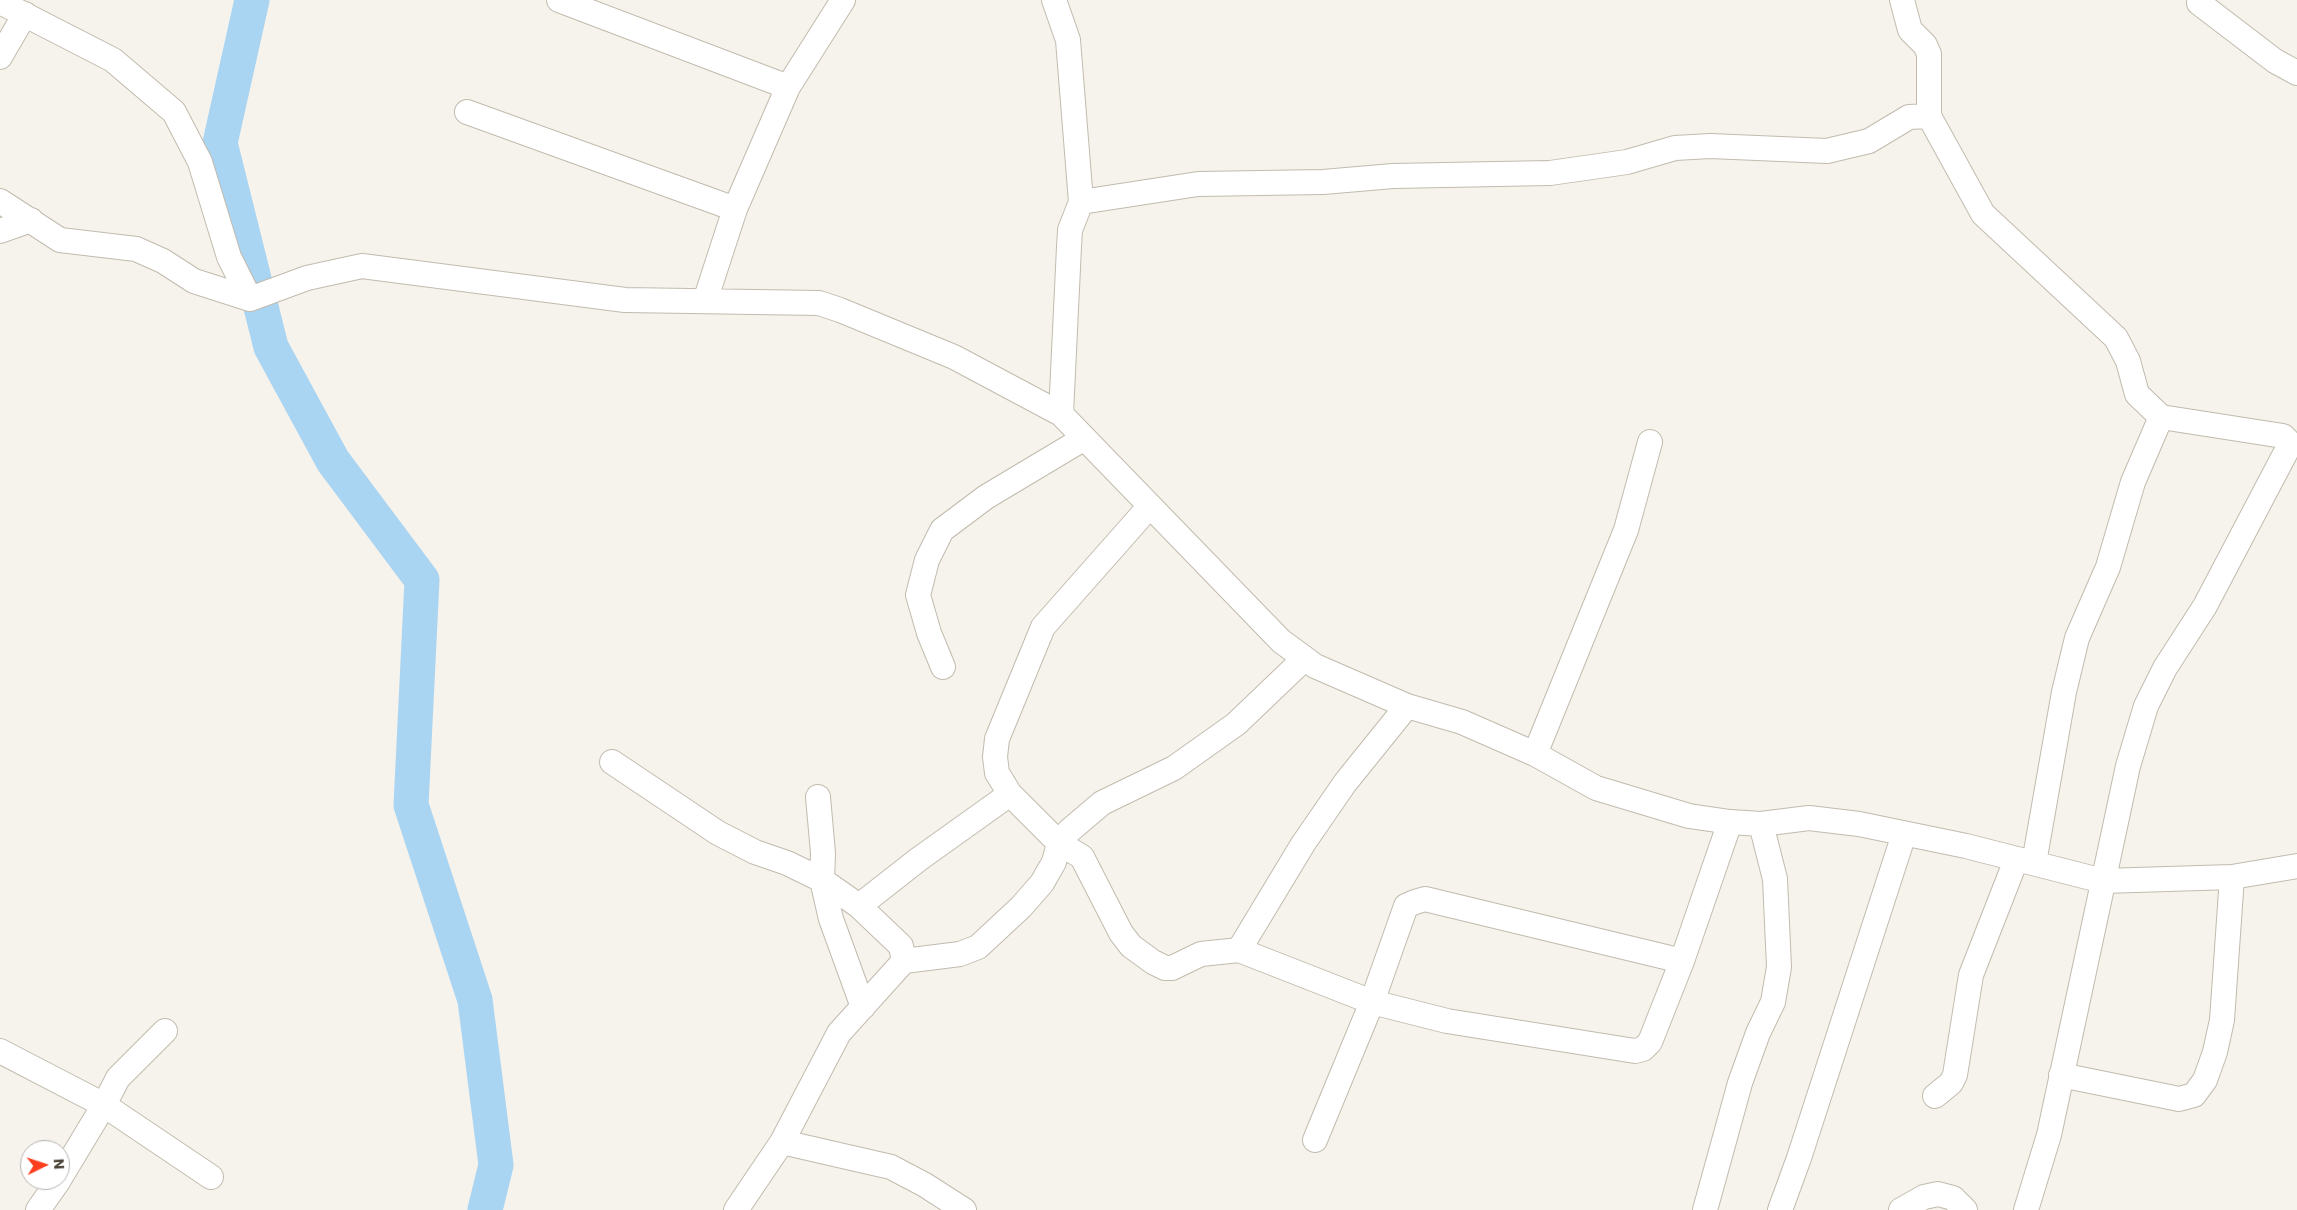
<!DOCTYPE html>
<style>
body{margin:0}
#map{position:relative;width:2297px;height:1210px;overflow:hidden;background:#f6f3ec;font-family:Poppins,sans-serif}
canvas{display:block}
.north{position:absolute;left:20px;top:1140px;width:50px;height:50px;box-sizing:border-box;background:#fff;border:1px solid #b7b4b0;border-radius:50%;rotate:86deg;font-size:14px;font-weight:700;line-height:20px;text-align:center;color:#4b4439}
.north::after{content:'';display:block;margin:auto;width:18px;height:22px;background:#fc3f1d;clip-path:polygon(50% 0,100% 100%,50% 72%,0 100%)}
</style>
<div id="map">
<canvas width="2297" height="1210"></canvas>
<div class="north">N</div>
</div>
<script>
const g = document.querySelector('canvas').getContext('2d');
g.lineJoin = 'round';
const shape = rows => new Path2D(rows.map(r => 'M' + r).join(''));
function stroke(path, color, width, dash) { g.strokeStyle = color; g.lineWidth = width; g.lineCap = dash ? 'butt' : 'round'; g.setLineDash(dash || []); g.stroke(path); }
const river = shape([
 [252,0,220,143,271,347,333,461,422,580,411,805,475,1000,496,1165,485,1210]
]);
const minor = shape([
 [559,0,788,87],
 [1054,0,1068,40,1081,202,1070,230,1069,247,1061,414],
 [1902,0,1910,30,1925,45,1929,54,1929,116],
 [0,2,113,60,174,112,200,162,229,257,250,299],
 [2199,3,2275,61,2297,73],
 [0,57,25,14],
 [467,112,735,209],
 [0,201,60,240,136,249,163,261,194,281,250,299,307,278,362,266,625,300,819,303,840,310,954,357,1061,414,1281,641,1315,666,1407,706,1462,722,1535,754,1596,788,1689,816,1730,822,1761,824,1809,818,1859,824,1966,846,2103,881,2232,877,2297,866],
 [1081,202,1198,184,1323,182,1393,176,1550,173,1627,162,1675,148,1710,146,1827,151,1869,141,1909,117,1929,116,1983,214,2116,338,2128,361,2137,394,2161,417,2133,482,2108,567,2077,638,2064,692,2034,863],
 [0,231,31,220],
 [705,301,735,209,788,87,843,0],
 [1149,507,1043,627,997,739,995,757,997,773,1010,794,1059,843,1082,857,1121,933,1131,946,1153,962,1165,968,1172,968,1201,954,1239,950,1372,1002,1447,1021,1635,1051,1643,1049,1650,1042,1682,961,1730,822],
 [943,667,929,633,918,595,927,560,942,530,986,497,1083,439],
 [1535,754,1626,530,1650,442],
 [612,762,718,833,755,852,787,863,822,880,859,906,901,946,904,961],
 [818,797,823,853,822,880,831,919,863,1007],
 [859,906,919,859,1010,794],
 [1239,950,1303,844,1345,783,1407,706],
 [0,1051,104,1105,211,1177],
 [2061,1075,2179,1099,2194,1095,2205,1080,2215,1052,2222,1020,2232,877],
 [1935,1096,1951,1083,1955,1075,1971,975,2016,860],
 [1315,1140,1372,1002,1406,906,1415,902,1425,899,1682,961],
 [782,1142,891,1167,925,1185,964,1210],
 [60,1178,104,1105,118,1078,165,1031],
 [38,1210,59,1180],
 [736,1210,782,1142,839,1033,904,961,960,954,978,947,1021,907,1042,883,1054,862,1059,843,1069,831,1102,803,1174,768,1236,724,1304,659],
 [1705,1210,1740,1083,1758,1033,1773,1002,1779,967,1775,879,1761,824],
 [1780,1210,1799,1158,1904,834],
 [1901,1210,1924,1197,1938,1194,1953,1198,1965,1210],
 [2026,1210,2049,1135,2128,766,2146,706,2165,668,2205,606,2287,450,2287,440,2283,436,2161,417]
]);
stroke(river, '#a9d4f2', 35);
stroke(minor, '#c2bbae', 26);
stroke(minor, '#fff', 24);
</script>
